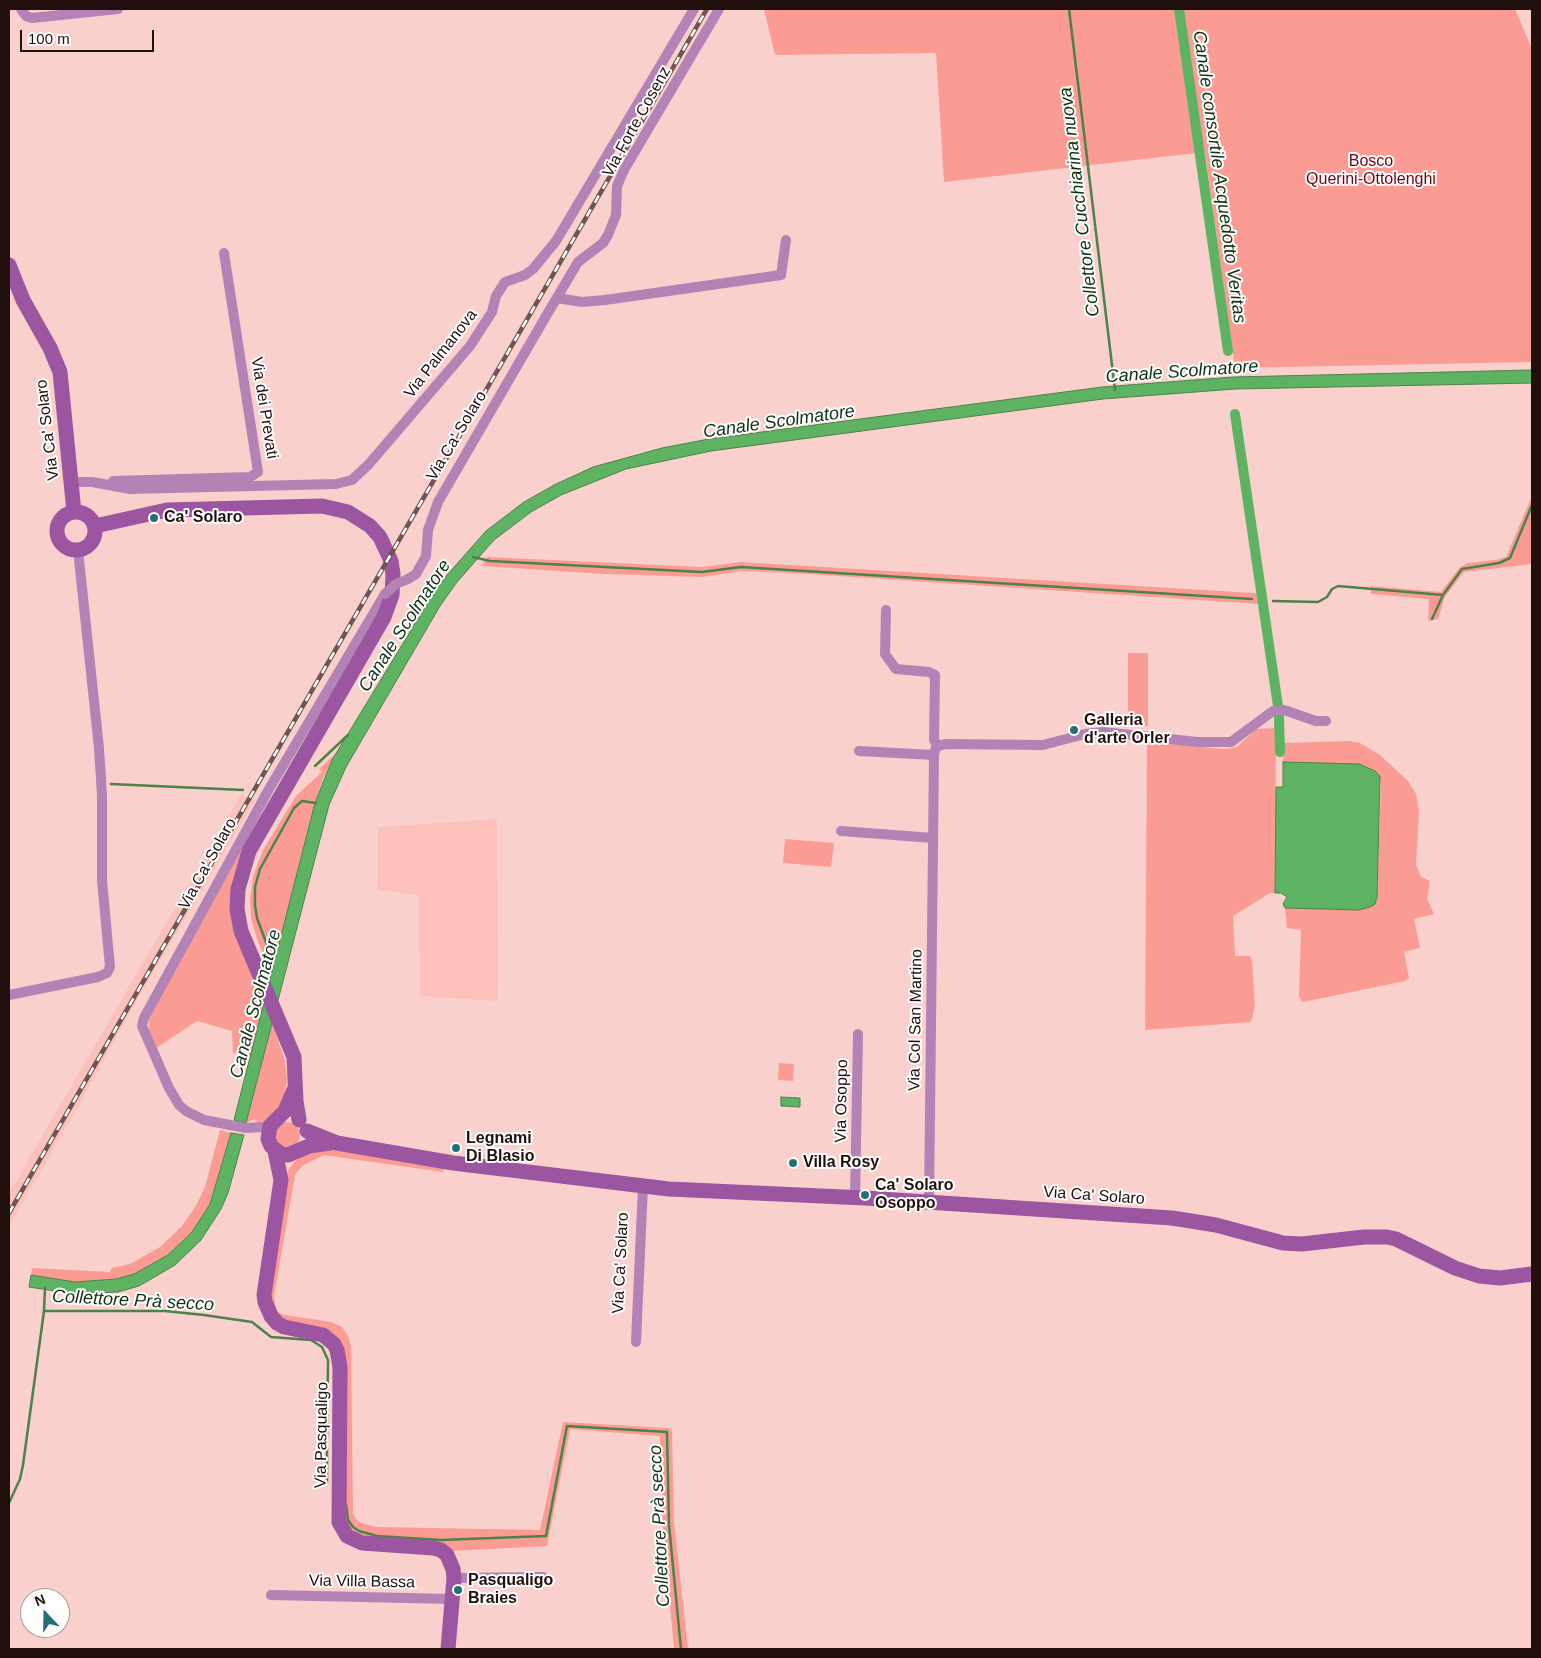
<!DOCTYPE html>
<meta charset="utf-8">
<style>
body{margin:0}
#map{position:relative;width:1541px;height:1658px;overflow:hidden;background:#fad0cc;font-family:Helvetica,sans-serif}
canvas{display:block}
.frame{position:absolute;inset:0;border:10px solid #210f0e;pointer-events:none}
.north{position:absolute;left:20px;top:1588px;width:50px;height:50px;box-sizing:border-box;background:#fdfdfd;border:1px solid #a59e9d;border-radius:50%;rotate:339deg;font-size:14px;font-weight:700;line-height:20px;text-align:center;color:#210f0e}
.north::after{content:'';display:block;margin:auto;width:18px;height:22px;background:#256f77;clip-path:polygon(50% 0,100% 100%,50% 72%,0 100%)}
.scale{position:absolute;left:20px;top:30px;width:134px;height:22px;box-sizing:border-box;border:2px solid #210f0e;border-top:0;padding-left:6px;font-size:15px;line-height:18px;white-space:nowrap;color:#210f0e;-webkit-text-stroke:4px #fdfdfd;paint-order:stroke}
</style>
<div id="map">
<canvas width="1541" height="1658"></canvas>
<div class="frame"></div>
<div class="north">N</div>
<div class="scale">100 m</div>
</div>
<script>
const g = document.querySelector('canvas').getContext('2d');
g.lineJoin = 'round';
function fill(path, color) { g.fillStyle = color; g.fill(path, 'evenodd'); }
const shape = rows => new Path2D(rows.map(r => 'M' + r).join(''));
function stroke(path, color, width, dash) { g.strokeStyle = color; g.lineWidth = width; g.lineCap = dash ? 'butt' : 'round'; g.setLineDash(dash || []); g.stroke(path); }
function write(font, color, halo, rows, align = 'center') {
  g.font = font + ' Helvetica,sans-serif'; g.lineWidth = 4; g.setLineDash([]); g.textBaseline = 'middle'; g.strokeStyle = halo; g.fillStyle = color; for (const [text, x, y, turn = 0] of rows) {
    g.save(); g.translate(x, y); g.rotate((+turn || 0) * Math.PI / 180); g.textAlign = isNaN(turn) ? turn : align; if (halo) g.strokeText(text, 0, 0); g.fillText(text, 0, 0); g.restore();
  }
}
const built = shape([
 [241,794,255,800,129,1014,82,1100,9,1226,9,1193],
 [497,819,498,1001,420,996,419,895,378,890,378,827]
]);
const green = shape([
 [764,9,1515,9,1532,49,1532,362,1235,368,1205,152,944,182,936,53,775,55],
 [1532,496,1532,564,1464,572,1445,597,1438,619,1428,621,1429,599,1371,594,1371,586,1441,592,1459,568,1467,563,1496,560,1506,557],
 [487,557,702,567,741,562,1253,593,1258,594,1259,604,808,574,741,571,702,577,605,574,482,566],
 [1128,653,1148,653,1148,726,1128,726],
 [1276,728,1275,893,1270,893,1233,916,1235,956,1250,956,1252,961,1255,1006,1251,1022,1145,1030,1147,742,1223,749,1237,747,1256,729],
 [1349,741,1360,743,1380,755,1408,781,1416,794,1419,812,1416,865,1421,877,1430,881,1427,899,1434,914,1414,919,1420,948,1404,952,1409,978,1405,981,1303,1002,1299,997,1301,930,1287,928,1285,908,1359,910,1370,907,1375,904,1377,897,1381,783,1302,763,1283,762,1284,743],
 [335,754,323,779,315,803,272,976,257,939,251,918,250,900,253,876,263,850,296,796,322,772,319,769],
 [785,839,834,843,831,867,783,863],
 [244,844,233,878,231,891,233,928,265,1004,251,1057,233,1053,232,1031,197,1021,156,1048,149,1032,149,1019],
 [272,1024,285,1060,287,1079,284,1100,282,1106,265,1121,258,1123,254,1119,246,1123],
 [779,1063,794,1064,793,1081,778,1080],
 '274 1135a13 13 0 1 1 26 0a13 13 0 1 1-26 0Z',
 [220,1130,231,1133,210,1204,192,1232,168,1255,134,1274,116,1279,75,1282,31,1275,32,1268,110,1272,112,1268,130,1264,160,1247,182,1226,197,1204,205,1187],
 [333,1149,444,1166,443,1172,324,1155,302,1166,295,1175,274,1296,275,1304,278,1312,284,1315,331,1322,342,1327,348,1336,351,1346,353,1513,356,1519,361,1523,376,1527,540,1530,563,1422,668,1428,672,1431,674,1522,688,1649,674,1649,663,1527,660,1436,570,1429,547,1546,451,1551,363,1538,347,1526,335,1336,325,1329,289,1323,278,1316,270,1301,286,1177,289,1169,294,1162,309,1151]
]);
const water = shape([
 [1532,370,1532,383,1235,389,1103,399,711,451,626,469,561,495,531,512,494,540,457,582,440,606,346,767,329,805,246,1123,234,1120,315,803,332,760,430,599,447,575,486,531,524,502,556,484,593,467,662,448,709,439,1102,387,1234,377,1532,370],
 [1283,762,1359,764,1375,771,1380,776,1377,897,1375,904,1370,907,1359,910,1285,908,1283,904,1287,897,1281,893,1275,893,1276,787,1283,787,1283,762],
 [781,1097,800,1098,800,1107,781,1106,781,1097],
 [231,1133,244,1135,228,1193,221,1209,201,1240,175,1265,139,1286,118,1292,74,1294,29,1287,31,1275,75,1282,116,1279,134,1274,168,1255,192,1232,210,1204,231,1133]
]);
const stream = shape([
 [1069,9,1115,390],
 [473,557,490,561,702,572,741,567,1252,599],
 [1273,601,1318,602,1327,597,1332,589,1338,586,1443,595],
 [1432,619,1443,595,1462,569,1499,563,1510,558,1532,505],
 [315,766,348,735],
 [111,784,243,790],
 [267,945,257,918,255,905,255,887,260,869,294,808,302,801,316,803],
 [45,1288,44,1311,165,1311,204,1315,252,1322,271,1337,311,1340,322,1347,328,1360,327,1441],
 [327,1483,327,1448],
 [9,1503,20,1479,23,1465,44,1311],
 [346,1504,348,1520,353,1527,359,1531,377,1536,441,1540,546,1536,567,1426,667,1432,669,1525,681,1649]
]);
const canal = shape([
 [1179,9,1228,351],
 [1235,414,1278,706],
 [1279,717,1280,752]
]);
const street = shape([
 [21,9,26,16,32,18,118,9],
 [557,298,582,302,605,300,781,275,786,240],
 [113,481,250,477,258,472,224,253],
 [72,482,92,482,130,489,336,484,352,480,369,464,470,346,492,312,496,296,505,282,525,275,533,269,556,241,694,9],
 [408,579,416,574,426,556,428,530,438,502,549,311,578,262,603,243,608,235,616,215,617,186,624,170,719,9],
 [886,610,885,654,896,669,929,672,935,675,934,740,938,746],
 [859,751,934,755],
 [841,831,933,838],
 [9,995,98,977,107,973,110,967,102,880,102,795,99,748,78,550],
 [272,1122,264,1127,246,1128,204,1120,186,1111,179,1105,169,1088,142,1026,144,1018,269,789,385,594],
 [855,1198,858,1034],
 [929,1203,934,755,936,747,945,744,1043,745,1085,734,1103,732,1197,742,1231,742,1273,711,1284,710,1316,721,1326,721],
 [636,1342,643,1186],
 [454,1578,543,1577],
 [271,1595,452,1599]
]);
const secondary = shape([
 [9,265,23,300,50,348,60,372,74,512],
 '57 531a19 19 0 1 1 38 0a19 19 0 1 1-38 0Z',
 [95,526,167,510,322,506,348,512,370,526,380,537,391,561,393,574,392,595,384,617,249,851,238,889,237,909,241,931,294,1057,296,1101,299,1120],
 [294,1090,285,1111,270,1126,268,1139,271,1146,281,1154,288,1155,309,1146,330,1143],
 [307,1131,337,1143,453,1163,669,1189,865,1198,1172,1218,1216,1225,1283,1243,1302,1244,1364,1237,1387,1237,1396,1239,1455,1268,1479,1276,1500,1278,1532,1274],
 [275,1151,281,1180,264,1295,265,1302,271,1316,277,1323,284,1327,323,1335,334,1344,337,1350,340,1367,339,1522,347,1536,362,1543,433,1548,441,1550,447,1555,453,1569,454,1578,448,1649]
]);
const rail = shape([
 [9,1213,707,9]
]);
const streetBridge = shape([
 [385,594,396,584,408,579]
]);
const markers = [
 [154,518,5,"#256f77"],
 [1074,730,5,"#256f77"],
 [456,1148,5,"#256f77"],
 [793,1163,5,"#256f77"],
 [865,1195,5,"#256f77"],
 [458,1590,5,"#256f77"]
];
const streetNames = [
 ["Via Forte Cosenz",637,122,-61],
 ["Via Palmanova",441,354,-52],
 ["Via dei Prevati",264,408,81],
 ["Via Ca' Solaro",48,430,-97],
 ["Via Ca' Solaro",457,436,-59],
 ["Via Ca' Solaro",208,864,-61],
 ["Via Col San Martino",916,1020,-89],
 ["Via Osoppo",842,1101,-89],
 ["Via Ca' Solaro",1094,1196,4],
 ["Via Ca' Solaro",621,1263,-87],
 ["Via Pasqualigo",322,1435,-89],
 ["Via Villa Bassa",362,1582,1]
];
const parkNames = [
 ["Bosco",1371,162],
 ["Querini-Ottolenghi",1371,180]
];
const poiNames = [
 ["Ca' Solaro",164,518],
 ["Galleria",1084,721],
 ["d'arte Orler",1084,739],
 ["Legnami",466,1139],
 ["Di Blasio",466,1157],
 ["Villa Rosy",803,1163],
 ["Ca' Solaro",875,1186],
 ["Osoppo",875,1204],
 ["Pasqualigo",468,1581],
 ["Braies",468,1599]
];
const waterNames = [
 ["Canale consortile Acquedotto Veritas",1219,177,82],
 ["Collettore Cucchiarina nuova",1080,202,-97],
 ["Canale Scolmatore",1182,372,-4],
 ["Canale Scolmatore",779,422,-8],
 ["Canale Scolmatore",405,626,-57],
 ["Canale Scolmatore",256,1004,-75],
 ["Collettore Prà secco",133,1301,3],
 ["Collettore Prà secco",660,1526,-93]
];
fill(built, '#fdc1bb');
fill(green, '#fa9c94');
fill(water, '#5eb363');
stroke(water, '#4c824a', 1);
stroke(stream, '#4c824a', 2.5);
stroke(canal, '#5eb363', 10);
stroke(street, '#b383b5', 10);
stroke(secondary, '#9c55a0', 15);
stroke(rail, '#6e5452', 4.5);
stroke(rail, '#fdfdfd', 2.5, [8]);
stroke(streetBridge, '#b383b5', 10);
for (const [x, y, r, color] of markers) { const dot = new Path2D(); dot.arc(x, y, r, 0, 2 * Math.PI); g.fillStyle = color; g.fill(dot); stroke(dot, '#fdfdfd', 2); }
write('16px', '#210f0e', '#fdfdfd', streetNames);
write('16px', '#71050f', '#fdfdfd', parkNames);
write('bold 16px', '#210f0e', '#fdfdfd', poiNames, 'left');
write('italic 18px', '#0f3212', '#fdfdfd', waterNames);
</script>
